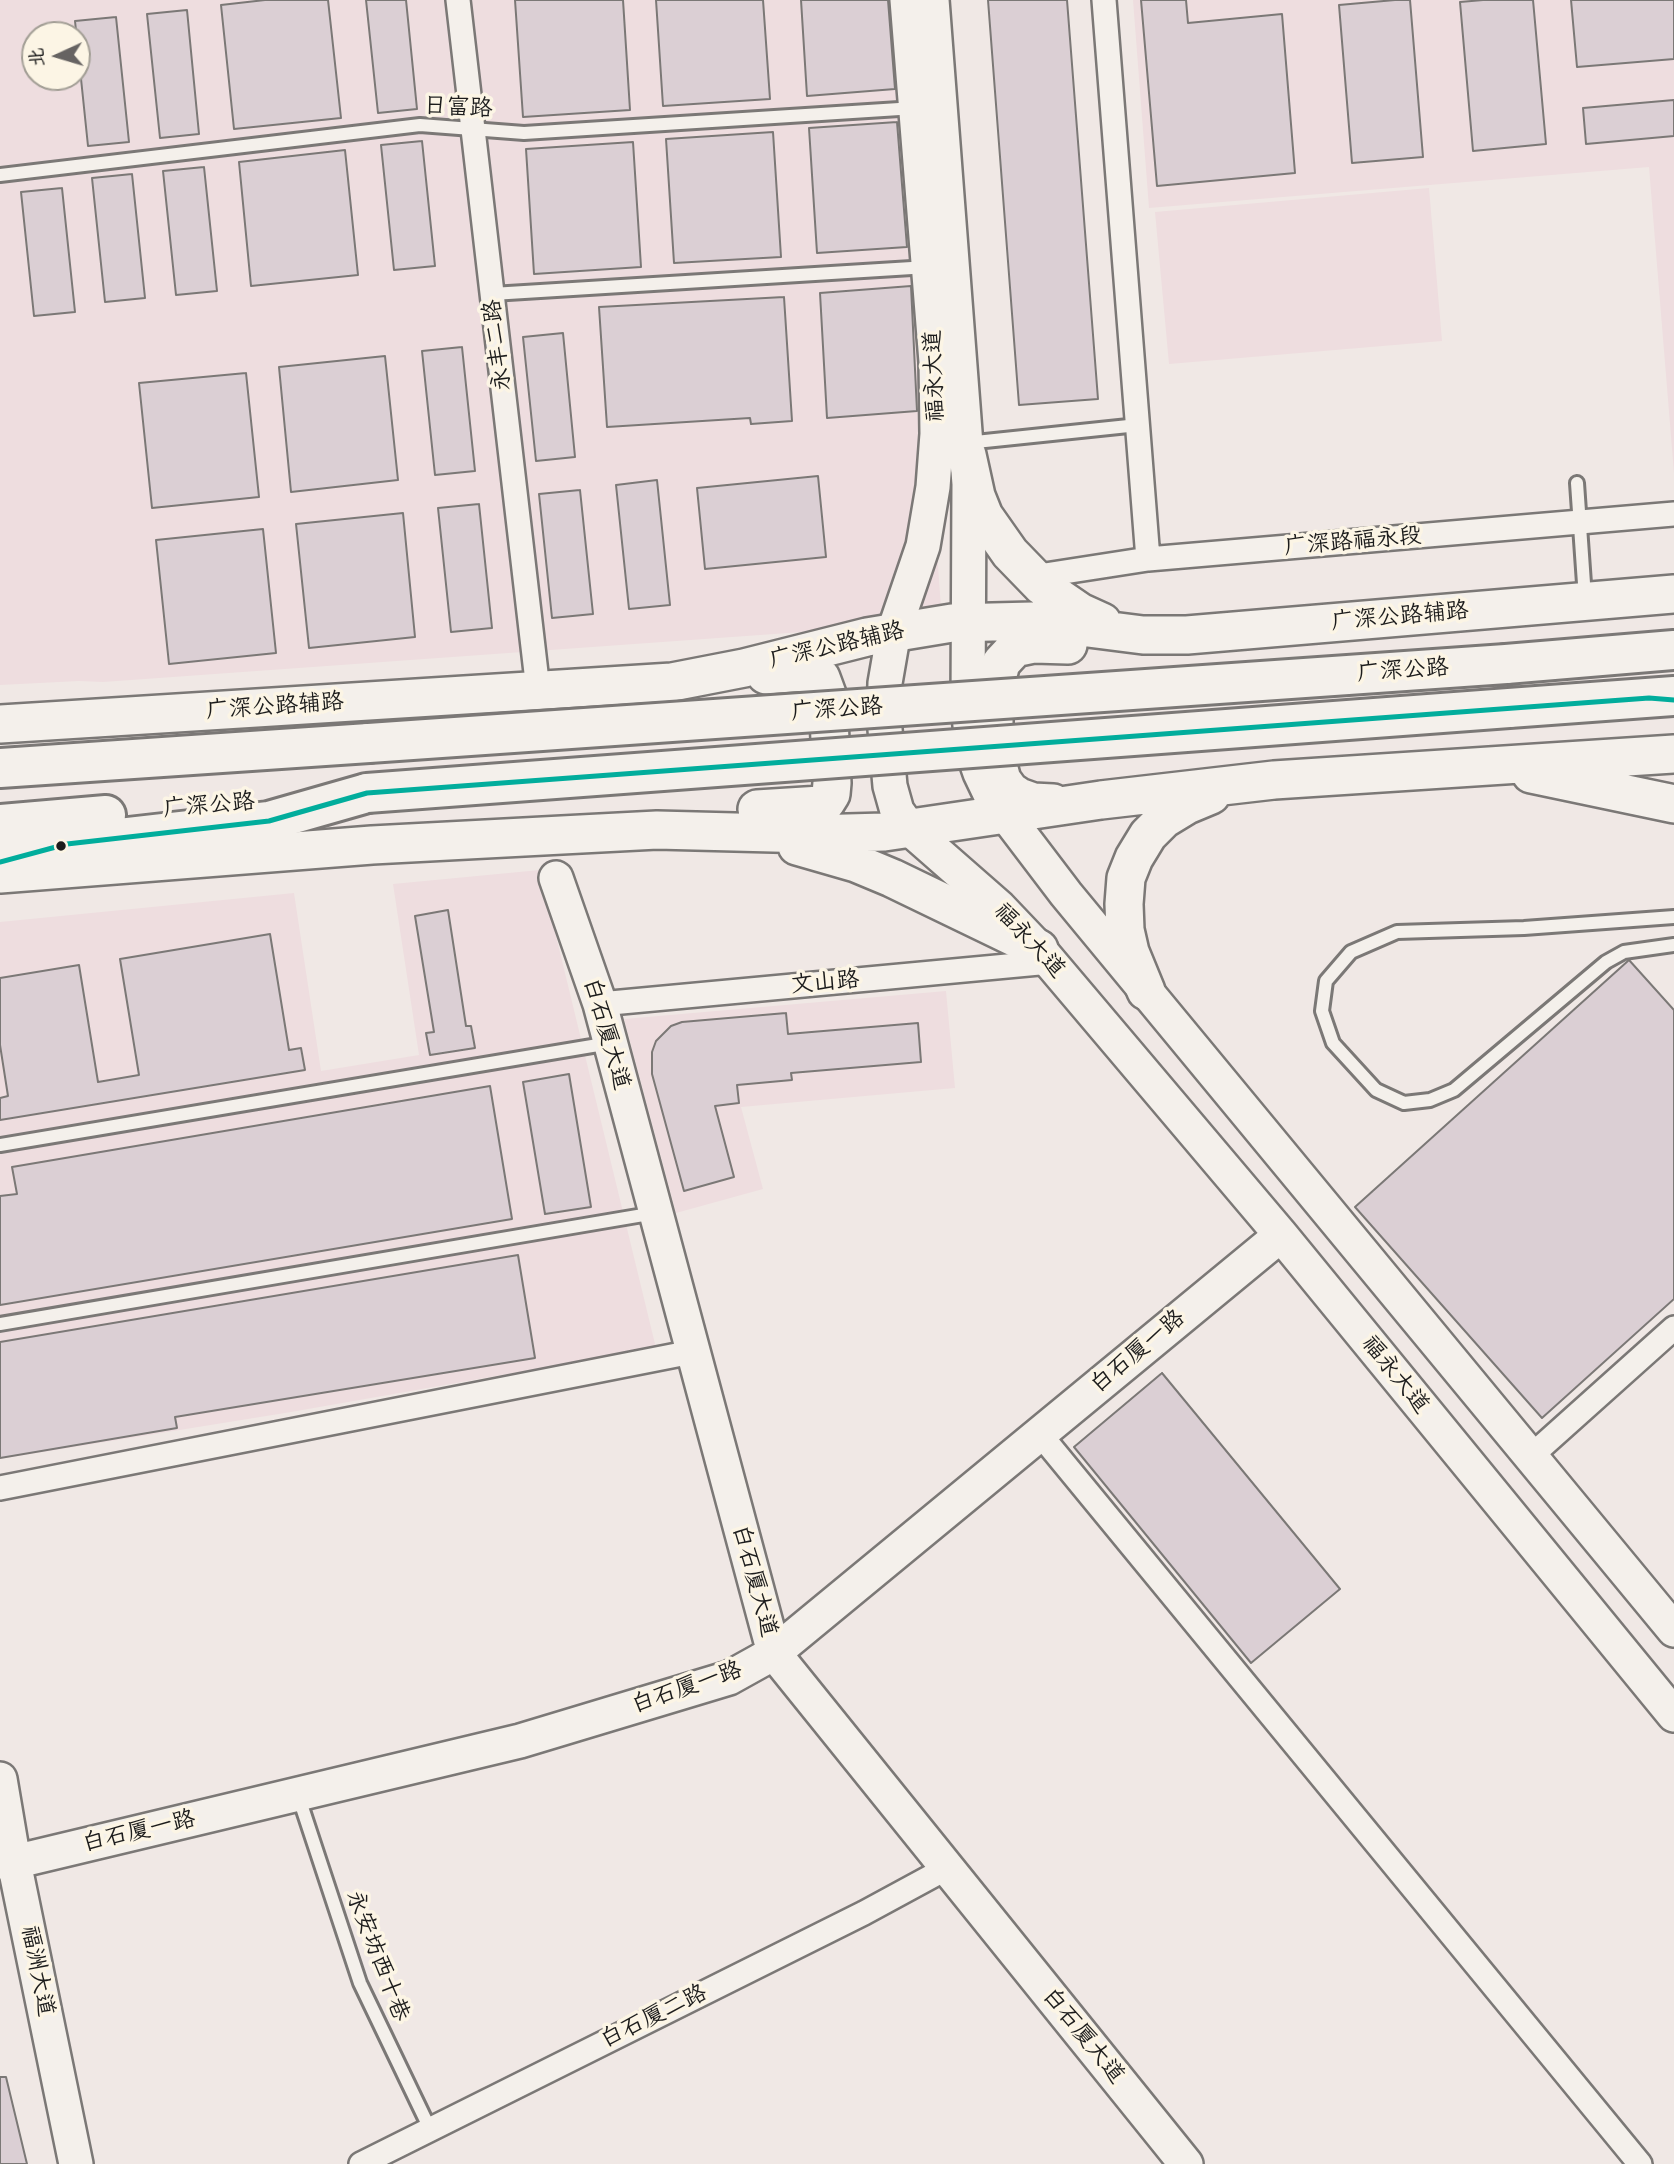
<!DOCTYPE html>
<meta charset="utf-8">
<style>
body{margin:0}
#map{position:relative;width:1674px;height:2164px;overflow:hidden;background:#f0e8e5;font-family:Sriracha,"LXGW WenKai TC",sans-serif}
canvas{display:block}
.north{position:absolute;left:21px;top:21px;width:70px;height:70px;box-sizing:border-box;background:#fcf5e5;border:2px solid #a29e95;border-radius:50%;rotate:266deg;font-size:19px;font-weight:700;line-height:28px;text-align:center;color:#1c1c1c}
.north::after{content:'';display:block;margin:auto;width:24px;height:32px;background:#666362;clip-path:polygon(50% 0,100% 100%,50% 72%,0 100%)}
</style>
<div id="map">
<canvas width="1674" height="2164"></canvas>
<div class="north">北</div>
</div>
<script>
const g = document.querySelector('canvas').getContext('2d');
g.lineJoin = 'round';
function fill(path, color) { g.fillStyle = color; g.fill(path, 'evenodd'); }
const shape = rows => new Path2D(rows.map(r => 'M' + r).join(''));
function stroke(path, color, width, dash) { g.strokeStyle = color; g.lineWidth = width; g.lineCap = dash ? 'butt' : 'round'; g.setLineDash(dash || []); g.stroke(path); }
function write(font, color, halo, rows, align = 'center') {
  g.font = font + ' Sriracha,"LXGW WenKai TC",sans-serif'; g.lineWidth = 7; g.setLineDash([]); g.textBaseline = 'middle'; g.strokeStyle = halo; g.fillStyle = color; for (const [text, x, y, turn = 0] of rows) {
    g.save(); g.translate(x, y); g.rotate((+turn || 0) * Math.PI / 180); g.textAlign = isNaN(turn) ? turn : align; if (halo) g.strokeText(text, 0, 0); g.fillText(text, 0, 0); g.restore();
  }
}
const built = shape([
 [0,0,898,0,942,622,103,682,79,681,0,685],
 [35,35,77,35,77,77,35,77],
 [1133,0,1674,0,1674,473,1649,167,1149,208],
 [1429,188,1442,341,1169,364,1155,212],
 [540,870,656,1348,291,1412,0,1459,0,922,294,893,321,1071,419,1055,393,884],
 [946,991,955,1088,741,1107,763,1189,676,1213,624,1019]
]);
const building = shape([
 [265,0,328,0,341,118,234,129,221,5,265,0],
 [366,0,406,0,417,109,378,113,366,0],
 [515,0,623,0,630,110,523,117,515,0],
 [656,0,763,0,770,99,663,106,656,0],
 [801,0,888,0,895,89,807,96,801,0],
 [988,0,1067,0,1098,399,1019,405,988,0],
 [1141,0,1186,0,1188,23,1282,14,1295,173,1157,186,1141,0],
 [1395,0,1410,0,1423,157,1352,163,1339,5,1395,0],
 [1483,0,1533,0,1546,144,1473,151,1460,2,1483,0],
 [1571,0,1674,0,1674,59,1577,67,1571,0],
 [187,10,199,134,160,138,147,14,187,10],
 [116,17,129,142,88,146,75,21,116,17],
 [1674,100,1674,136,1586,144,1583,108,1674,100],
 [897,122,907,247,817,253,809,128,897,122],
 [773,132,781,257,674,263,666,139,773,132],
 [422,141,435,266,394,270,381,145,422,141],
 [633,142,641,267,534,274,526,149,633,142],
 [345,150,358,275,251,286,239,162,345,150],
 [204,167,217,291,176,295,163,171,204,167],
 [132,174,145,298,105,302,92,178,132,174],
 [62,188,75,312,34,316,21,192,62,188],
 [911,286,917,411,827,418,820,293,911,286],
 [784,297,792,421,751,424,750,418,607,427,599,307,784,297],
 [563,333,575,457,536,461,523,337,563,333],
 [462,347,475,471,435,475,422,351,462,347],
 [385,356,398,480,291,492,279,367,385,356],
 [246,373,259,497,152,508,139,383,246,373],
 [818,476,826,557,705,569,697,488,818,476],
 [657,480,670,605,629,609,616,485,657,480],
 [580,490,593,614,552,618,539,494,580,490],
 [479,504,492,628,451,632,438,508,479,504],
 [403,513,415,637,309,648,296,524,403,513],
 [263,529,276,653,169,664,156,540,263,529],
 [448,910,466,1026,471,1026,475,1048,430,1055,426,1033,434,1032,415,916,448,910],
 [270,934,289,1050,301,1048,305,1070,0,1120,0,1098,8,1096,0,1045,0,978,79,965,98,1082,139,1075,120,959,270,934],
 [1629,960,1674,1010,1674,1299,1542,1418,1355,1207,1629,960],
 [786,1013,788,1034,918,1023,921,1062,791,1073,792,1080,737,1085,739,1103,715,1106,734,1177,684,1191,652,1074,652,1052,656,1041,671,1026,682,1022,786,1013],
 [569,1074,591,1207,545,1214,523,1082,569,1074],
 [490,1086,512,1219,0,1305,0,1196,17,1194,12,1167,490,1086],
 [518,1255,535,1358,175,1417,177,1428,0,1458,0,1342,518,1255],
 [1162,1373,1340,1589,1251,1663,1074,1447,1162,1373],
 [0,2077,6,2077,27,2164,0,2164,0,2077]
]);
const lane = shape([
 [0,175,420,125,524,133,915,108],
 [492,294,928,267],
 [966,443,1138,425],
 [1577,483,1585,598],
 [1674,917,1524,928,1397,932,1351,952,1326,981,1322,1011,1333,1043,1376,1090,1404,1103,1430,1100,1454,1090,1606,962,1624,952,1674,945],
 [0,1145,610,1043],
 [0,1324,655,1213],
 [298,1795,360,1983,430,2129]
]);
const street = shape([
 [458,0,538,690],
 [1104,0,1148,559],
 [1032,577,1148,559,1674,514],
 [600,1004,1050,962],
 [1039,1433,1640,2164],
 [1530,1457,1674,1328],
 [0,1488,692,1352],
 [361,2164,864,1913,947,1868]
]);
const secondary = shape([
 [907,0,936,362,937,434,933,487,923,546,894,631,885,683,884,718,890,786,897,811,910,829,999,907,1039,949,1281,1235,1674,1715],
 [932,0,969,484,968,707,973,753,980,773,990,794,1066,894,1674,1630],
 [556,878,600,1004,774,1653,1186,2164],
 [0,1779,14,1862,76,2164],
 [0,1862,14,1862,520,1741,729,1678,774,1653,1281,1235]
]);
const primary = shape([
 [967,455,976,496,984,516,1010,553,1042,586,1080,612,1102,622],
 [0,724,672,682,744,668,867,637,952,623,1033,621,1143,635,1187,635,1674,594],
 [1531,774,1674,804],
 [1053,803,1033,802,1019,797,1010,791,1002,780,994,750,994,692,1001,663,1015,648,1034,644,1068,645],
 [757,809,821,805,826,802,831,794,832,783,828,697,821,678,804,672,766,675],
 [797,846,856,863,892,878,1039,949],
 [0,874,372,845,657,830,812,834,884,832,1101,800,1274,780,1674,754],
 [1146,991,1130,952,1125,930,1124,904,1126,878,1134,858,1148,835,1164,819,1187,805,1211,795]
]);
const highway = shape([
 [1506,664,1674,650],
 [1509,708,1674,696],
 [0,768,369,743],
 [0,824,106,815],
 [0,862,67,844,269,821,367,793]
]);
const highwayBridge = shape([
 [369,743,1506,664],
 [367,793,1509,708]
]);
const bus1 = shape([
 [0,862,67,844,269,821,367,793,1649,698,1674,700]
]);
const markers = [
 [61,846,6,"#1c1c1c"]
];
const streetNames = [
 ["日富路",458,108,3],
 ["永丰二路",498,345,-97],
 ["福永大道",935,376,-92],
 ["广深路福永段",1353,542,-5],
 ["广深公路辅路",1400,617,-5],
 ["广深公路辅路",837,646,-13],
 ["广深公路",1403,671,-4],
 ["广深公路辅路",275,707,-4],
 ["广深公路",837,710,-4],
 ["广深公路",209,806,-5],
 ["福永大道",1029,941,47],
 ["文山路",825,983,-5],
 ["白石厦大道",606,1034,74],
 ["白石厦一路",1138,1352,-40],
 ["福永大道",1395,1375,51],
 ["白石厦大道",754,1581,75],
 ["白石厦一路",687,1688,-19],
 ["白石厦一路",139,1832,-13],
 ["永安坊西十巷",377,1956,69],
 ["福洲大道",37,1971,79],
 ["白石厦二路",654,2017,-26],
 ["白石厦大道",1083,2036,51]
];
fill(built, '#eedddf');
fill(building, '#dbcfd4');
stroke(building, '#7b7876', 2);
stroke(lane, '#7b7876', 18);
stroke(street, '#7b7876', 28);
stroke(secondary, '#7b7876', 38);
stroke(primary, '#7b7876', 42);
stroke(highway, '#7b7876', 44);
stroke(lane, '#f4f0eb', 12);
stroke(street, '#f4f0eb', 23);
stroke(secondary, '#f4f0eb', 33);
stroke(primary, '#f4f0eb', 37);
stroke(highway, '#f4f0eb', 38);
stroke(highwayBridge, '#7b7876', 44, []);
stroke(highwayBridge, '#f4f0eb', 38);
stroke(bus1, '#01ad9c', 5);
for (const [x, y, r, color] of markers) { const dot = new Path2D(); dot.arc(x, y, r, 0, 2 * Math.PI); g.fillStyle = color; g.fill(dot); stroke(dot, '#fcf5e5', 2.5); }
write('23px', '#1c1c1c', '#fcf5e5', streetNames);
</script>
